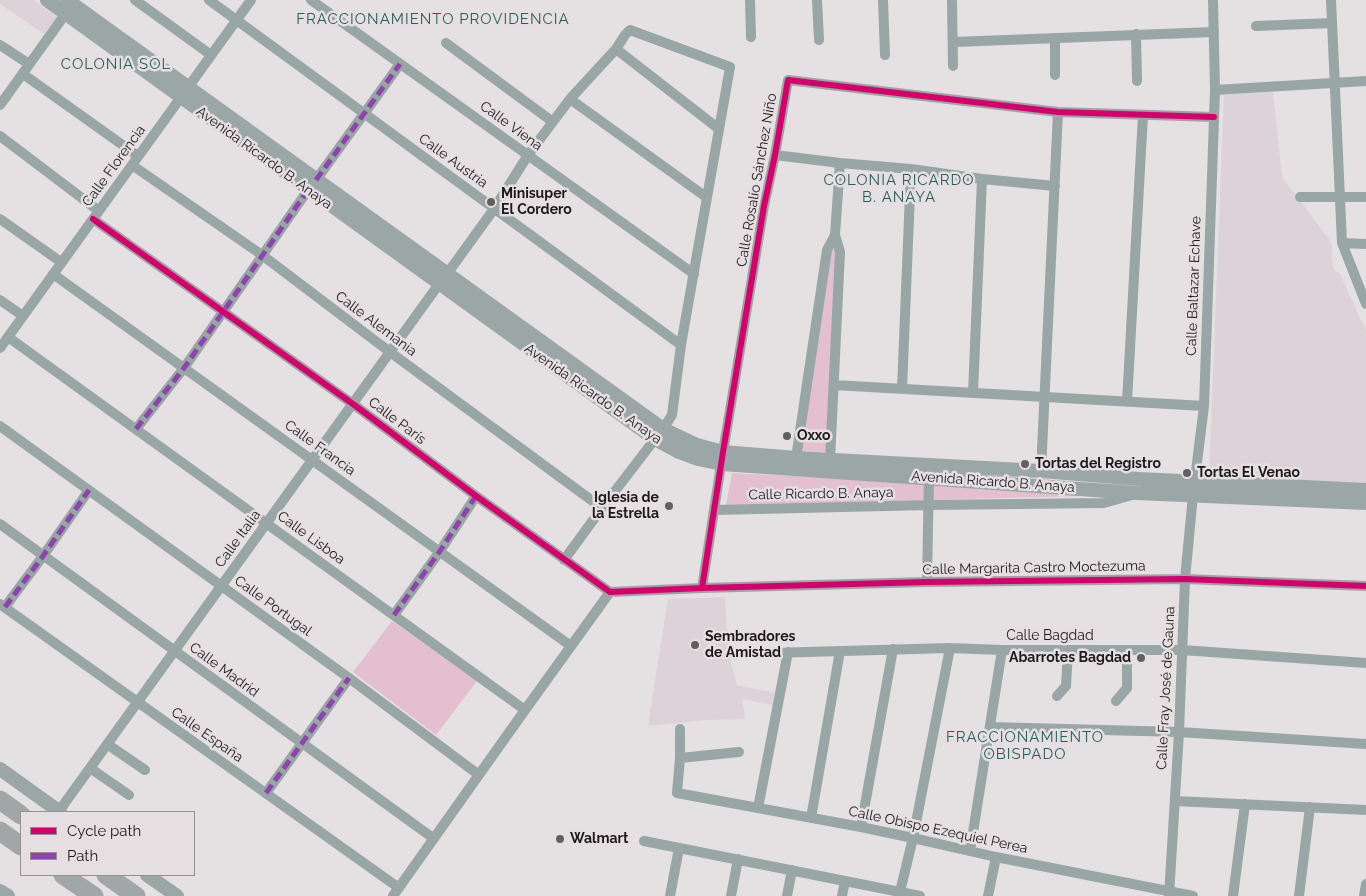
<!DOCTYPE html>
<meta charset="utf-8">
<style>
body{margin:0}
#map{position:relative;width:1366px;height:896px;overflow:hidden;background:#e5e0e2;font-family:Raleway,sans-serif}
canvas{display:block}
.legend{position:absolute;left:20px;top:811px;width:175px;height:65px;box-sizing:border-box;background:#e6dfe2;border:1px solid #959092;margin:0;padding:6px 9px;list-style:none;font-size:15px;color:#1c191a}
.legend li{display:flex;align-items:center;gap:10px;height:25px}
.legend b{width:25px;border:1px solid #959092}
</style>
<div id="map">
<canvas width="1366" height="896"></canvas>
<ul class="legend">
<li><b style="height:6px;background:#d6006c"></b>Cycle path</li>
<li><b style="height:6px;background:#8e44ad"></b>Path</li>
</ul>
</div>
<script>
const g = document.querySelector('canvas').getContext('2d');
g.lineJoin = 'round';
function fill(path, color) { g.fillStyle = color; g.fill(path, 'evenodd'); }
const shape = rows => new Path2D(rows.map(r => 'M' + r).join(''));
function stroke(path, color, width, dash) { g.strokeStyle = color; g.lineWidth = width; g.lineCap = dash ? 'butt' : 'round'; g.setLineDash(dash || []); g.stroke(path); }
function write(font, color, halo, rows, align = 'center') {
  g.font = font + ' Raleway,sans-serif'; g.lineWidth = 5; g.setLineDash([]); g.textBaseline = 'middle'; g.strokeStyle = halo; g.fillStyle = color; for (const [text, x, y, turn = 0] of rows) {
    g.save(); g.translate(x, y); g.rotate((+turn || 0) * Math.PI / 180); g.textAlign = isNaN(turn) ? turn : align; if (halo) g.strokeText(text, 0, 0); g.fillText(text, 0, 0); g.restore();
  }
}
const built = shape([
 [0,0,33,0,57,17,44,34,0,4],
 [1273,92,1282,177,1331,242,1333,269,1340,274,1366,331,1366,484,1209,475,1224,95],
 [725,597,727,628,731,663,737,685,775,693,773,705,742,699,745,719,706,720,648,726,668,599]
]);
const green = shape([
 [835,249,838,251,827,452,799,451,831,251],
 [732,473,1085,491,1085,496,726,505],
 [392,621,477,681,436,735,353,672]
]);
const street = shape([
 [135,0,211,55],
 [209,0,681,345],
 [311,0,694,274],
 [750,0,751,37],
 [817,0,819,40],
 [883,0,885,55],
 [952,0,953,66],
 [1331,0,1342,243,1366,304],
 [1256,26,1332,23],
 [1136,34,1137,81],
 [1055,38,1055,75],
 [954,42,1214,32],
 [446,43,553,122],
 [0,45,29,64],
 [616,49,719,129],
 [23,74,138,156],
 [1215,90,1366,81],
 [570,99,706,197],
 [0,105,69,9],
 [0,136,99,211],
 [775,155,840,163,911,169,982,179,1055,186],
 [132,165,262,255,390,352,602,508],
 [316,180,400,64],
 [1300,197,1366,197],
 [0,219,61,262],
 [93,219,353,404,476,496,610,592,702,588,927,582,1185,579,1366,586],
 [1342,243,1366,244],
 [53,274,571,646],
 [447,274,494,209,528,155,570,99,616,49,625,35,630,30,730,67,681,345,672,415,663,429],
 [0,300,23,316],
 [8,337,525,710],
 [0,348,251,0],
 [834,385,1204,406],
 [902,389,911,169],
 [973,393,982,179],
 [1127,402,1143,115],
 [0,426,349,678,479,775],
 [136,429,184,368,308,190],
 [796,458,827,250,835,235],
 [830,460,840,252,835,235,840,163],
 [1041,471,1058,112],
 [714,510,929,505,1104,503,1132,495],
 [0,524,433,838],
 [564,560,602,508,655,439],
 [927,582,929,473],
 [702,588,723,452,764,206,775,155,788,80,1058,112,1214,117],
 [0,604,399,888],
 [5,607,43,556,89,490],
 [394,615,440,551,476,496],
 [735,654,950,648,1002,650,1182,650,1366,663],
 [1057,696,1066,686,1068,650],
 [1116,701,1127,688,1127,650],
 [990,727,1179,732,1366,744],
 [680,729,680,758,677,793,861,827,913,838,996,857,1193,896],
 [107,744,145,770],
 [680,758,739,752],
 [90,768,129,795],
 [266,793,349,678],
 [1175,801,1366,810],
 [758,808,788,652],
 [59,811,439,284],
 [811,818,840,651],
 [861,827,893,649],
 [644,841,920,896],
 [970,851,1002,650],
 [393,896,525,710,610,592],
 [670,896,679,848],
 [731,896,738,859],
 [787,896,792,870],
 [842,896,845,881],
 [899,896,913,838,950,648],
 [988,896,996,857],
 [1169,896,1179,732,1185,579,1193,495,1204,406,1215,90,1213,0],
 [1233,896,1245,804],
 [1299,896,1310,807],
 [1364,896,1366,884]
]);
const secondary = shape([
 [47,0,655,439,679,452,698,459,722,464,1137,493,1366,503],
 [67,0,663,429,697,445,723,452,796,458,1041,471,1139,479,1366,490],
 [0,769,60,812],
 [147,875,177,896],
 [0,891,8,896]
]);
const highway = shape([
 [0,800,21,815],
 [0,831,21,846],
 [63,875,94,896],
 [106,875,136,896]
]);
const quiet = shape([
 [316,180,400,64],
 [136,429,184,368,308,190],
 [5,607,43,556,89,490],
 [394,615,440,551,476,496],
 [266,793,349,678]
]);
const cycleway = shape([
 [93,219,353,404,476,496,610,592,702,588,927,582,1185,579,1366,586],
 [702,588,723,452,764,206,775,155,788,80,1058,112,1214,117]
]);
const markers = [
 [491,202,5,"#625f60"],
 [787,436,5,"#625f60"],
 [1025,464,5,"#625f60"],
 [1187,473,5,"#625f60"],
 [669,506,5,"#625f60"],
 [695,645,5,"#625f60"],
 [1141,658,5,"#625f60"],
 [560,839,5,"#625f60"]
];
const streetNames = [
 ["Calle Viena",511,126,36],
 ["Avenida Ricardo B. Anaya",264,158,36],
 ["Calle Austria",453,161,36],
 ["Calle Florencia",114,166,-54],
 ["Calle Rosalío Sánchez Niño",757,180,-80],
 ["Calle Baltazar Echave",1194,286,-88],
 ["Calle Alemania",376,324,37],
 ["Avenida Ricardo B. Anaya",593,394,35],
 ["Calle París",397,421,37],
 ["Calle Francia",320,448,36],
 ["Avenida Ricardo B. Anaya",993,482,4],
 ["Calle Ricardo B. Anaya",821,494,-1],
 ["Calle Lisboa",311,538,36],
 ["Calle Italia",238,539,-54],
 ["Calle Margarita Castro Moctezuma",1034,568,-1],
 ["Calle Portugal",273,606,36],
 ["Calle Bagdad",1050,636],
 ["Calle Madrid",224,670,36],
 ["Calle Fray José de Gauna",1166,688,-87],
 ["Calle España",207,735,35],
 ["Calle Obispo Ezequiel Perea",938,830,12]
];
const poiNames = [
 ["Minisuper",501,194],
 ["El Cordero",501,210],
 ["Oxxo",797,436],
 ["Tortas del Registro",1035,464],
 ["Tortas El Venao",1197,473],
 ["Iglesia de",659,498,"right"],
 ["la Estrella",659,514,"right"],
 ["Sembradores",705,637],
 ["de Amistad",705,653],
 ["Abarrotes Bagdad",1131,658,"right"],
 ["Walmart",570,839]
];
const neighbourhoodNames = [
 ["FRACCIONAMIENTO PROVIDENCIA",433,19],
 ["COLONIA SOL",116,64],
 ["COLONIA RICARDO",899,180],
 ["B. ANAYA",899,197],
 ["FRACCIONAMIENTO",1025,737],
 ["OBISPADO",1025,754]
];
fill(built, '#ddd2d7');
fill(green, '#e3bfd0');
stroke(street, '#98a6a5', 10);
stroke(secondary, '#9ba6a6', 14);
stroke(highway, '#a1a6a6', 19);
stroke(quiet, '#8e44ad', 5, [10, 5]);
stroke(cycleway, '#d6006c', 6);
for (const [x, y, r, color] of markers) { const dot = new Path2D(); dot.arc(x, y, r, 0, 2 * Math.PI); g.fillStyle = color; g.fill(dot); stroke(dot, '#e6dfe2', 2); }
write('14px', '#1c191a', '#e6dfe2', streetNames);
write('bold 14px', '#1c191a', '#e6dfe2', poiNames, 'left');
g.letterSpacing = '1px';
write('15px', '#27605a', '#e6dfe2', neighbourhoodNames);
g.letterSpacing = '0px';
</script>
